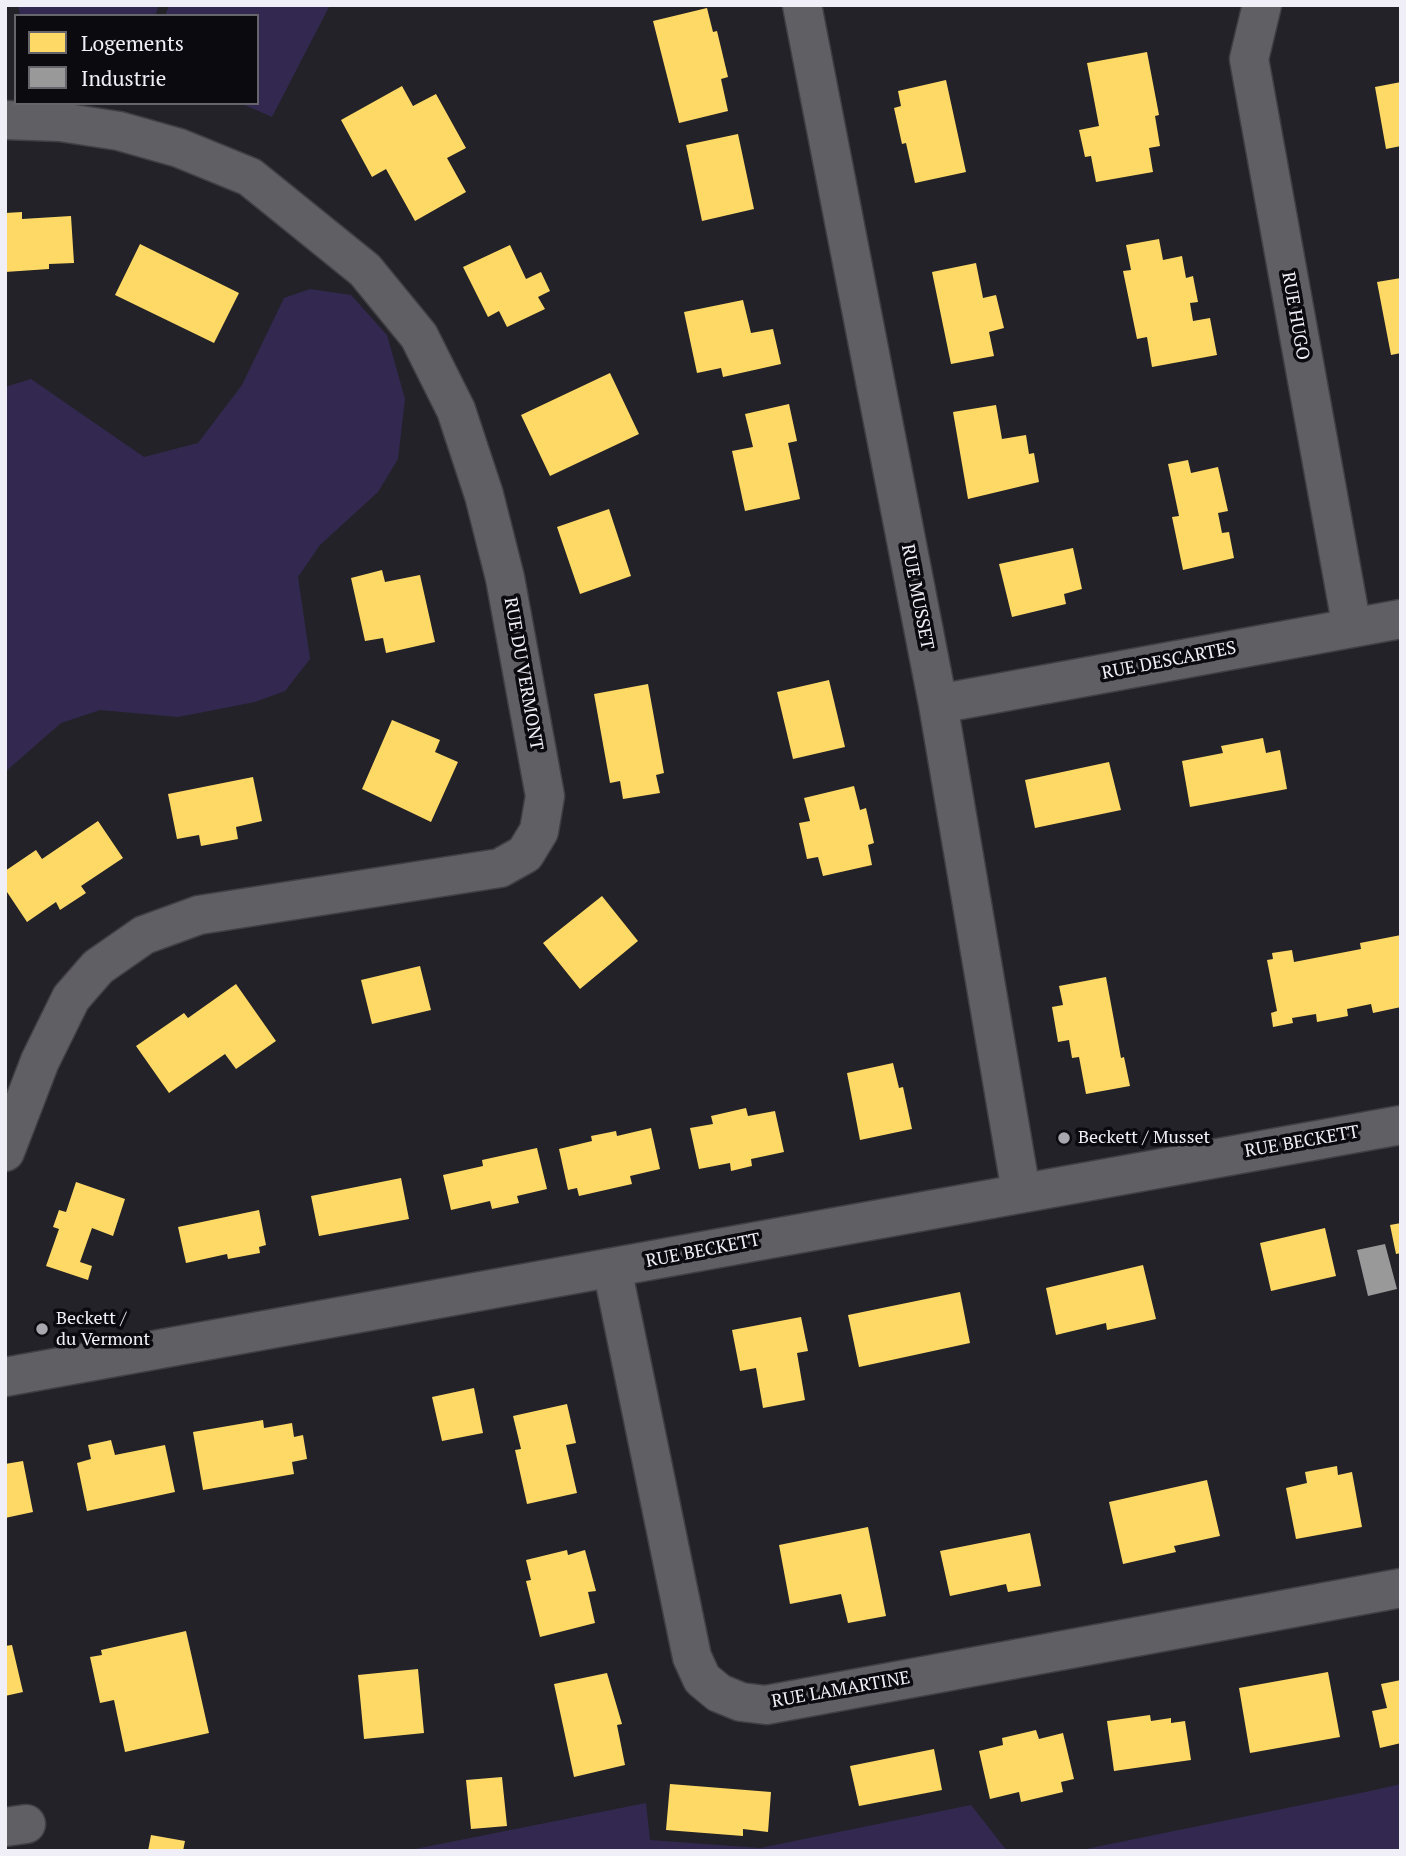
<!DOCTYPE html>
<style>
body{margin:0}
#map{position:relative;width:1406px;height:1856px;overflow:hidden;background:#232228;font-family:"PT Serif",serif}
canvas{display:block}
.frame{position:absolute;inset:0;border:7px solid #f0eef7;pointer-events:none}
.legend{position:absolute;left:14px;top:14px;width:245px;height:91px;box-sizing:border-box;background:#0b0a0f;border:2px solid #67656c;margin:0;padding:9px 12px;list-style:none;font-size:21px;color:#f0eef7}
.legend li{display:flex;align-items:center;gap:14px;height:35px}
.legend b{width:35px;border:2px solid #67656c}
</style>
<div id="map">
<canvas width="1406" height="1856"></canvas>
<div class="frame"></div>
<ul class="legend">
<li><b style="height:19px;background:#ffd966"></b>Logements</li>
<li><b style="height:19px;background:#999"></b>Industrie</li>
</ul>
</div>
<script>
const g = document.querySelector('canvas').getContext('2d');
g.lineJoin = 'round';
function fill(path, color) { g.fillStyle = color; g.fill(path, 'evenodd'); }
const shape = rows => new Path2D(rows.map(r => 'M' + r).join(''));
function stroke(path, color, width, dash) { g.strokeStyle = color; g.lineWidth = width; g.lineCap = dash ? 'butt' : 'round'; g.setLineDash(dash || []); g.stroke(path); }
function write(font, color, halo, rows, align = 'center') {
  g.font = font + ' "PT Serif",serif'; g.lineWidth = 7; g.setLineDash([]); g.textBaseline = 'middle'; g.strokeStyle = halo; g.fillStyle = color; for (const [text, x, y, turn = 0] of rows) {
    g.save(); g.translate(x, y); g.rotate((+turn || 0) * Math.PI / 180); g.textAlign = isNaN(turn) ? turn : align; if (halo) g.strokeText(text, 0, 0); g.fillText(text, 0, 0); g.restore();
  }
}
const green = shape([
 [18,5,159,5,155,16,20,16],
 [169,5,330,5,272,117,240,103,257,103,257,16,165,16],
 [310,289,351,295,387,335,405,399,398,459,378,492,320,545,298,577,310,659,285,691,255,702,178,717,100,710,61,723,5,772,5,387,31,379,144,457,198,443,242,385,284,298],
 [1401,1784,1401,1851,1076,1851,1375,1790],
 [646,1803,650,1840,760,1848,971,1805,1007,1851,405,1851]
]);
const homes = shape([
 [707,8,713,32,717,31,728,77,721,79,728,111,679,123,653,21],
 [1147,52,1159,115,1155,116,1160,146,1149,148,1153,172,1096,182,1091,156,1085,157,1079,130,1099,126,1087,63],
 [946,80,966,172,915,183,906,143,902,144,894,108,901,106,898,91],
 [1401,82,1401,146,1386,149,1375,87],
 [402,86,413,106,436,94,466,148,447,158,466,192,415,221,386,169,372,177,341,120],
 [738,134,754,209,702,221,686,145],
 [22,212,22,219,71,216,74,263,49,264,49,269,5,272,5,213],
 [1159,239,1163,260,1182,256,1186,278,1193,276,1198,302,1190,303,1193,321,1210,318,1217,355,1152,367,1147,337,1137,339,1123,271,1131,270,1126,245],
 [140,244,239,293,214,343,115,295],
 [510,245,526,279,541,272,550,291,538,297,545,309,507,327,499,311,488,317,463,267],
 [976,263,983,298,996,295,1004,328,989,332,994,356,951,364,932,272],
 [1401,278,1401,353,1391,355,1377,282],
 [743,300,751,333,773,329,781,364,723,377,721,368,697,373,684,312],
 [610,373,639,434,550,476,521,415],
 [789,404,797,441,788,443,800,499,745,511,732,451,753,447,745,414],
 [996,405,1002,439,1026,435,1029,454,1034,453,1039,482,968,499,953,412],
 [1188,460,1191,473,1218,467,1228,511,1218,513,1222,533,1229,532,1234,558,1183,570,1172,517,1179,516,1168,464],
 [609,509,631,576,580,594,557,527],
 [1073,548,1082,589,1064,594,1066,604,1012,617,999,564],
 [382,570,385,582,420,575,435,642,386,653,383,638,365,641,351,578],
 [829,680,845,747,793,759,777,692],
 [648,684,664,773,656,775,660,793,623,799,620,781,610,783,594,694],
 [392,720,440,740,435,752,458,762,431,822,362,789],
 [1263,738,1266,753,1280,750,1287,789,1190,807,1182,761,1223,753,1221,746],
 [1109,762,1121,810,1035,828,1025,780],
 [253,777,262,821,236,827,238,839,201,846,199,835,177,839,168,794],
 [854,786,860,810,866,808,874,843,868,845,872,865,823,876,818,857,807,859,799,823,810,821,804,798],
 [98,821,123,858,81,886,86,893,60,910,56,902,27,922,5,889,5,871,36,850,42,859],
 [602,896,638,941,580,989,543,943],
 [1401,935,1401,1007,1373,1013,1371,1004,1347,1009,1348,1016,1317,1022,1316,1014,1292,1018,1293,1023,1273,1027,1271,1013,1277,1011,1267,960,1273,959,1272,953,1292,950,1294,962,1361,949,1360,943],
 [420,966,431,1010,372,1024,361,980],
 [1106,977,1121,1058,1124,1057,1130,1086,1086,1094,1079,1057,1072,1058,1069,1040,1058,1042,1052,1007,1063,1005,1059,986],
 [236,984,276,1041,236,1069,225,1054,169,1093,136,1046,184,1013,188,1018],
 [893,1063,899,1088,903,1087,912,1129,860,1140,847,1073],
 [746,1108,748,1116,775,1111,784,1152,751,1159,752,1166,731,1171,730,1163,699,1169,690,1128,713,1124,711,1116],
 [651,1128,660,1169,630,1176,632,1184,579,1196,577,1188,568,1190,559,1149,592,1141,591,1136,616,1131,617,1136],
 [537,1148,547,1189,517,1196,519,1203,492,1209,490,1201,451,1210,443,1175,483,1166,482,1160],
 [401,1178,409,1219,319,1236,311,1196],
 [76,1182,125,1199,113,1236,92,1228,80,1262,92,1266,88,1280,46,1266,59,1229,53,1227,59,1210,66,1212],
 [259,1210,266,1245,259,1247,260,1253,228,1259,227,1254,186,1263,178,1227],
 [1401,1223,1401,1253,1396,1254,1390,1225],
 [1325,1228,1336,1276,1271,1291,1260,1243],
 [1143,1265,1156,1319,1107,1330,1106,1323,1056,1335,1046,1288],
 [960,1292,970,1343,859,1367,848,1315],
 [801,1317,808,1351,797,1353,805,1400,763,1408,756,1368,740,1371,732,1330],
 [474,1388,483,1433,442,1441,432,1397],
 [567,1404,576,1443,566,1445,577,1493,527,1504,515,1450,521,1449,513,1416],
 [263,1420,264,1428,292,1423,294,1437,303,1435,307,1459,292,1462,294,1474,203,1490,193,1432],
 [111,1440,115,1455,165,1445,175,1492,87,1511,77,1463,91,1459,88,1445],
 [23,1461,33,1512,5,1518,5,1464],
 [1337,1466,1338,1475,1352,1472,1362,1527,1296,1539,1286,1488,1307,1483,1305,1472],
 [1207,1480,1220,1536,1174,1546,1176,1552,1123,1564,1109,1502],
 [868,1527,886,1616,848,1623,841,1594,790,1604,779,1545],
 [1030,1533,1041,1586,1008,1592,1006,1584,950,1596,940,1551],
 [567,1550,568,1555,585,1550,596,1591,588,1592,595,1623,540,1637,526,1581,531,1580,526,1560],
 [186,1631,209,1733,125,1752,114,1700,100,1703,90,1657,102,1655,101,1650],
 [12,1645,23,1692,5,1696,5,1646],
 [418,1669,424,1733,364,1739,358,1675],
 [1328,1672,1340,1737,1250,1753,1239,1688],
 [607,1673,622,1724,617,1725,625,1765,574,1777,554,1684],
 [1401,1680,1401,1743,1380,1748,1372,1711,1387,1708,1381,1684],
 [1150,1715,1151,1721,1171,1718,1171,1723,1185,1721,1191,1760,1114,1771,1107,1721],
 [1036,1730,1039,1739,1063,1733,1074,1779,1061,1782,1063,1792,1021,1802,1019,1792,990,1799,979,1751,1003,1745,1002,1738],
 [934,1749,942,1790,859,1806,850,1766],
 [502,1777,507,1826,471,1829,466,1780],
 [670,1784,771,1792,768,1832,743,1829,743,1836,666,1830],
 [151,1835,185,1841,183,1851,148,1851]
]);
const industry = shape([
 [1385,1244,1397,1289,1368,1296,1357,1250]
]);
const minor = shape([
 [802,5,938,704,1021,1192],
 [1262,5,1249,59,1352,628],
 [5,120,60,122,119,131,179,148,250,177,365,270,419,336,456,410,484,495,505,578,545,796,539,831,525,854,500,868,199,915,144,935,98,967,71,998,40,1061,5,1152],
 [938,704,1401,619],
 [612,1268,692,1657,702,1679,719,1693,741,1702,766,1705,1401,1588],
 [5,1377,1401,1125],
 [5,1827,26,1824]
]);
const markers = [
 [1064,1138,7,"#a8a7af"],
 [42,1329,7,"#a8a7af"]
];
const streetNames = [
 ["RUE HUGO",1295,316,80],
 ["RUE MUSSET",917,597,79],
 ["RUE DESCARTES",1169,661,-11],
 ["RUE DU VERMONT",523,674,80],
 ["RUE BECKETT",1302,1142,-10],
 ["RUE BECKETT",703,1251,-11],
 ["RUE LAMARTINE",841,1690,-10]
];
const poiNames = [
 ["Beckett / Musset",1078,1138],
 ["Beckett /",56,1319],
 ["du Vermont",56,1340]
];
fill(green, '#332950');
fill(homes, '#ffd966');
fill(industry, '#999');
stroke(minor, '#413f44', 41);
stroke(minor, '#605f63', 38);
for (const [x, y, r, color] of markers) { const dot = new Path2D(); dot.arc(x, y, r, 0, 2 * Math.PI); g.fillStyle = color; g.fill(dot); stroke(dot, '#0b0a0f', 2.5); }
write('18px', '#f0eef7', '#0b0a0f', streetNames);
write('18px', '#f0eef7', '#0b0a0f', poiNames, 'left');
</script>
